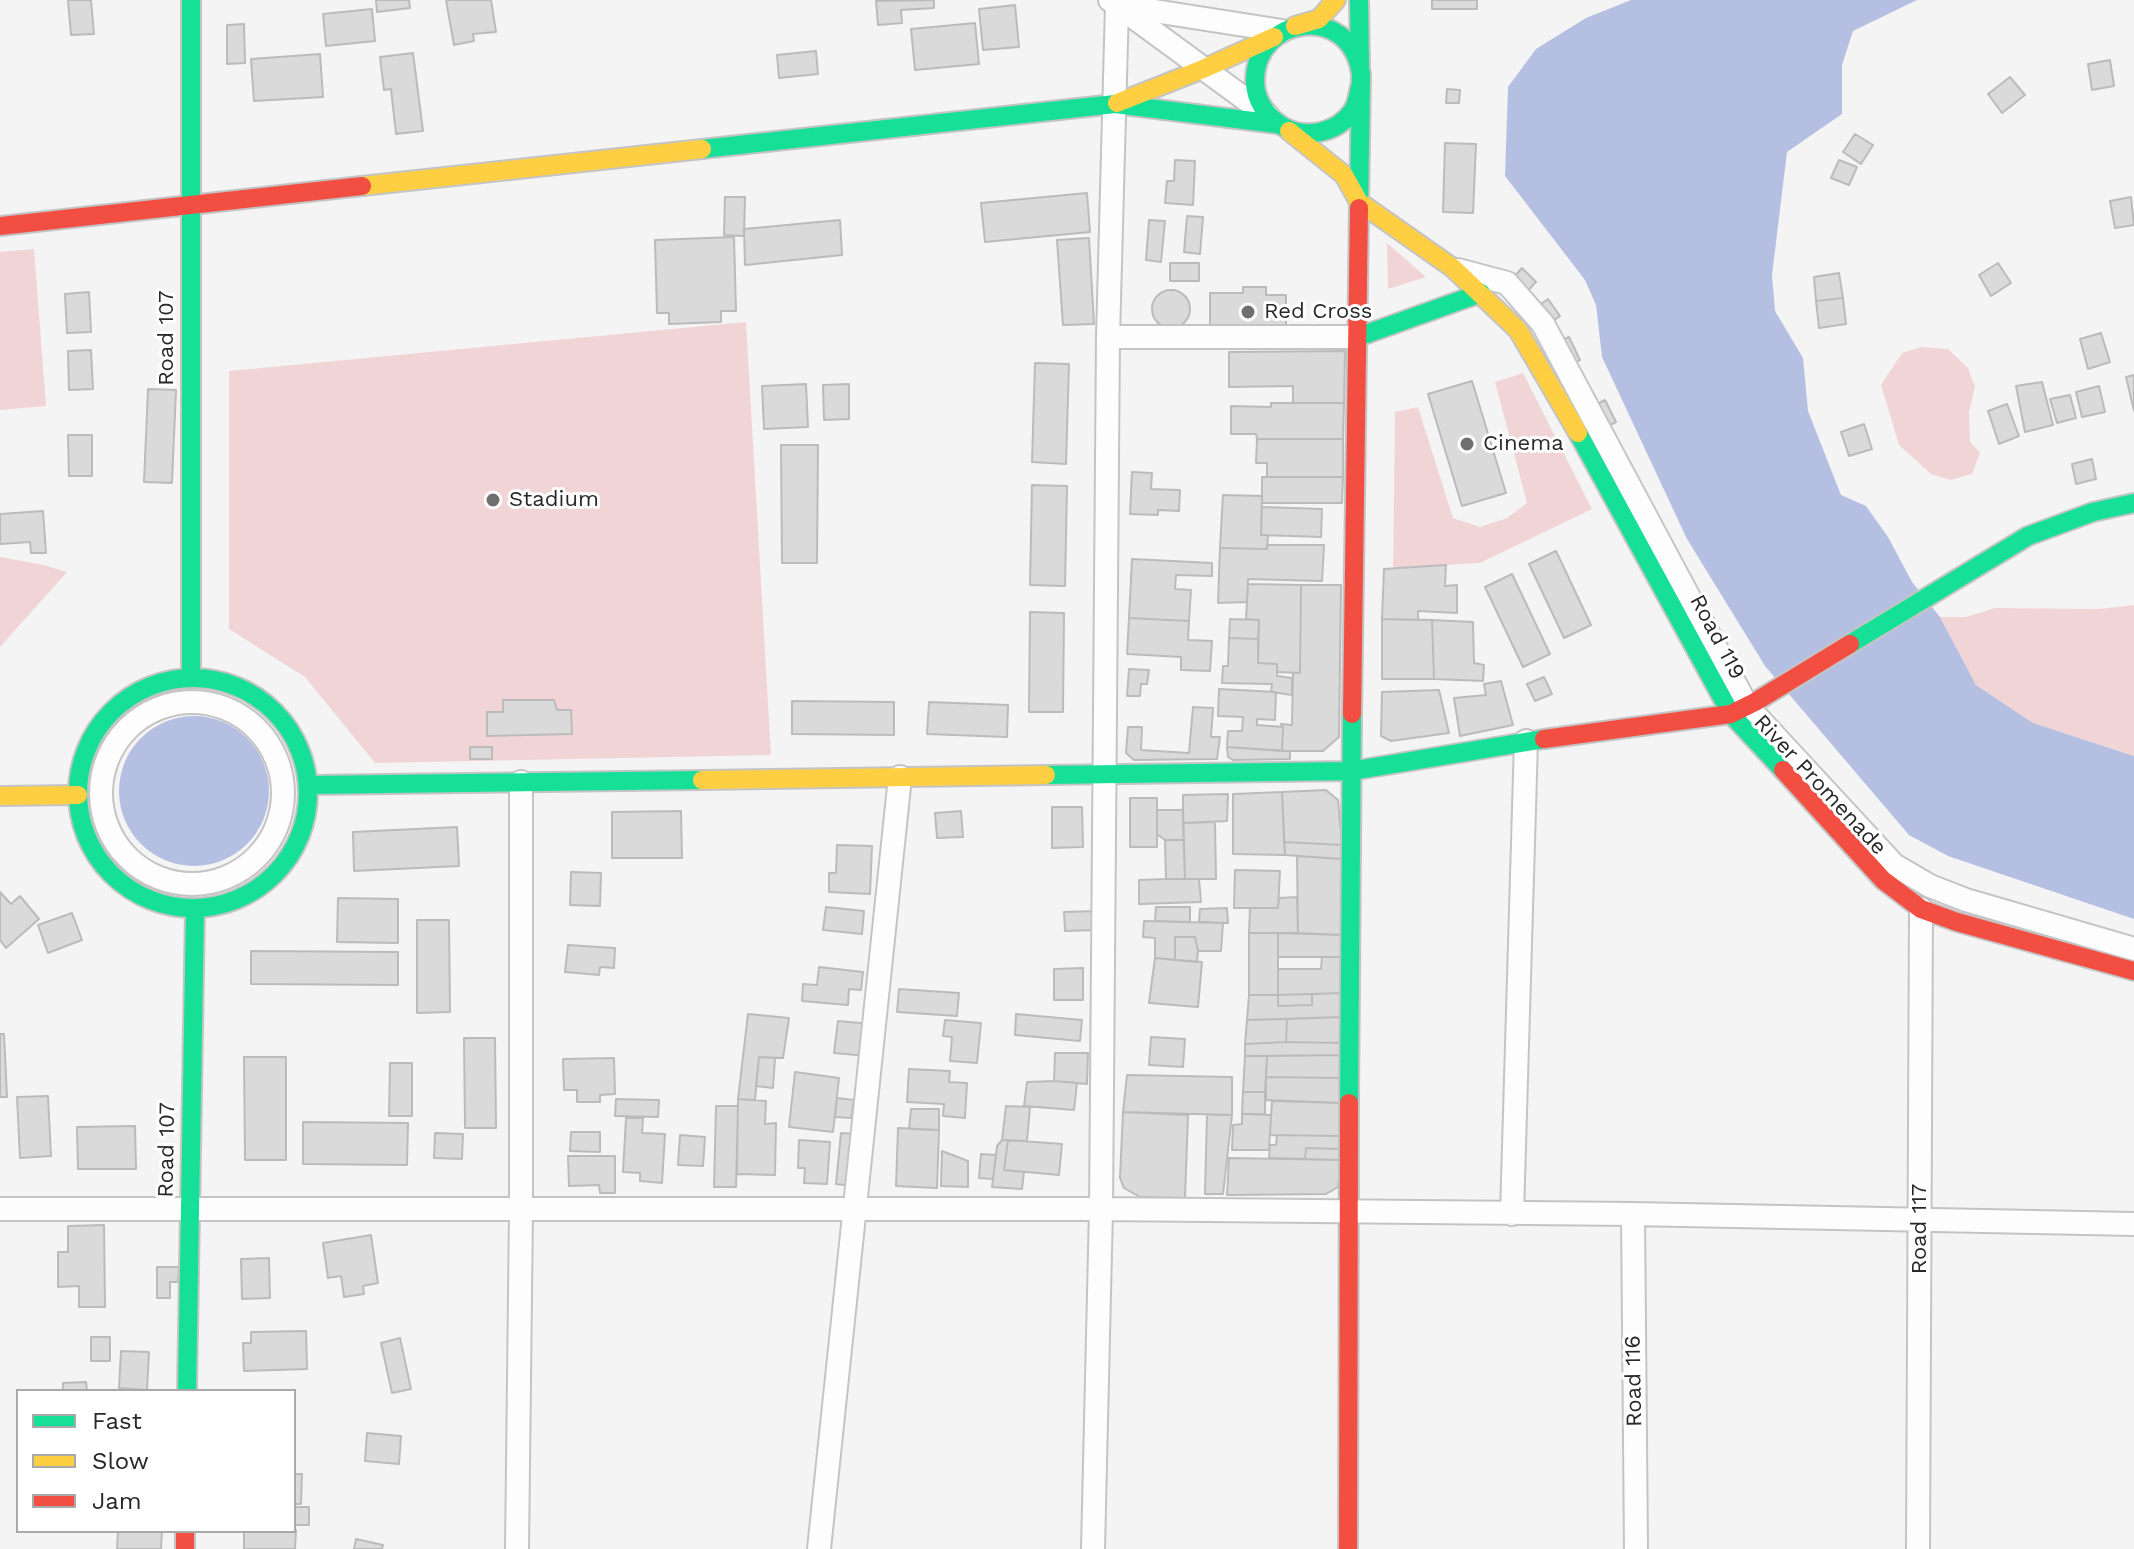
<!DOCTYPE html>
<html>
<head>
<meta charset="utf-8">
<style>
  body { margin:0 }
  #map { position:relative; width:2134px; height:1549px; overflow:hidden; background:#f5f4f5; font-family:"Work Sans",sans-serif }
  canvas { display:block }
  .legend { position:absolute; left:16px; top:1389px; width:280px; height:144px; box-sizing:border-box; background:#fff; border:2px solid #a9a9a9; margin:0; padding:10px 14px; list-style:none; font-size:24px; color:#292829 }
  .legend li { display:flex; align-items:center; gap:16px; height:40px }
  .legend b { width:40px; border:2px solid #a9a9a9 }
</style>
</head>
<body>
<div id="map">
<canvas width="2134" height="1549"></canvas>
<ul class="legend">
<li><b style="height:10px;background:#16e098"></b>Fast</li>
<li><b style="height:10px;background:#ffcf43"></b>Slow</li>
<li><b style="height:10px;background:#f24e42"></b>Jam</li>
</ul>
</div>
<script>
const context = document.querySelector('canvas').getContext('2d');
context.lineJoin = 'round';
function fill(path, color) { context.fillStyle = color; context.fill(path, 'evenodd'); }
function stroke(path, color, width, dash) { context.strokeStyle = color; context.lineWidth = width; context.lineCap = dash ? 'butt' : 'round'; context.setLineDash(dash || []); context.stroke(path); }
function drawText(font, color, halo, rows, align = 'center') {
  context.font = font + ' "Work Sans",sans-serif'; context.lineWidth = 6; context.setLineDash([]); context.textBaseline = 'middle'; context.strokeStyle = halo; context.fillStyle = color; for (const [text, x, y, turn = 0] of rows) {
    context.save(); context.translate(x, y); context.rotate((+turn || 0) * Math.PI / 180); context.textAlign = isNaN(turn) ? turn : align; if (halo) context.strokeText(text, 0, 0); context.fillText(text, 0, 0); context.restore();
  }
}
const green = new Path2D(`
  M1387,243L1426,277L1388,289Z
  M34,249L46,406L0,410V252Z
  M746,322L771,755L375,763L305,677L229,629V371Z
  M1921,347L1948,349L1968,368L1975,387L1969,412L1970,442L1980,453L1972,474L1950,480L1931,474L1899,445L1881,385L1902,353Z
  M1523,373L1592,509L1480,563L1393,568L1395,412L1418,407L1453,518L1480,527L1507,518L1527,503L1495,382Z
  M0,557L44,565L67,572L0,647Z
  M2134,605V756L2033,723L1976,685L1940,617H1966L1995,608L2099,609Z`);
const water = new Path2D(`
  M1631,0H1917L1853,31L1842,65V114L1787,152L1772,275L1775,311L1803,358L1808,411L1841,495L1866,506L1888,537L1912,582L1940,617L1976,685L2033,723L2134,756V919L1948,856L1909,835L1765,666L1687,539L1602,357L1596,305L1585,280L1505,176L1508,87L1536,49L1586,18Z
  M119 791a75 75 0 1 1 150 0a75 75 0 1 1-150 0Z`);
const building = new Path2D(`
  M68,0H91L94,34L71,35Z
  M376,0H409L410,8L377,12Z
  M446,0H491L496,32L473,34L474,41L454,45Z
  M934,0V8L901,10L902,23L878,25L876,1Z
  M1432,0H1477V9H1432Z
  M1015,5L1019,47L983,50L979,9Z
  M372,9L375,41L326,46L323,14Z
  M975,23L979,64L915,70L911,29Z
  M244,24L245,63L227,64V25Z
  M816,51L818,74L779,78L777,55Z
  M413,53L423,131L396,134L391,89L384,90L380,57Z
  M320,54L323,97L254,101L251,59Z
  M2110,60L2114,86L2092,90L2088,64Z
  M2010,77L2025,95L2002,113L1988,94Z
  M1447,89L1460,90L1459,103H1446Z
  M1855,134L1873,145L1861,164L1843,152Z
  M1445,143L1476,144L1473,213L1443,212Z
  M1175,160L1195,161L1193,205L1165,203L1167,181H1174Z
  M1839,160L1857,167L1849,185L1831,178Z
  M1087,193L1090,232L985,242L981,203Z
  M725,197H745L744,236L724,235Z
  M2131,197L2134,225L2115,228L2110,201Z
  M1187,216L1203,217L1200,254L1184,252Z
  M840,220L842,255L745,265L744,229Z
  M1149,220L1165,221L1161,262L1146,260Z
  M734,237L736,311H721V322L669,324V313H657L655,240Z
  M1089,238L1094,324L1063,325L1057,240Z
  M1170,263H1199V281H1170Z
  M1998,263L2011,283L1991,296L1979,275Z
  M1522,268L1536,282L1524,295L1510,281Z
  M1839,273L1843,298L1816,301L1814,277Z
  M1243,287H1266V295H1286V328L1210,329V293H1243Z
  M1152 309a19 19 0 1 1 38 0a19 19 0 1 1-38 0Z
  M89,292L91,332L67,333L65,294Z
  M1843,298L1846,324L1819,328L1816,301Z
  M1548,299L1560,316L1548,325L1535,308Z
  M2101,333L2110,362L2088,369L2080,339Z
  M1569,337L1580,360L1566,367L1554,344Z
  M91,350L93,389L69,390L68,351Z
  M1345,351L1344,403H1293V386L1229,387V352Z
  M1035,363L1069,364L1066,464L1032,462Z
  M2134,375V411L2126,377Z
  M1472,381L1506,493L1462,506L1428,394Z
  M2042,382L2053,425L2025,432L2016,386Z
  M806,384L808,427L764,429L762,386Z
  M849,384V419L824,420L823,385Z
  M2099,386L2105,412L2082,417L2076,392Z
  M148,389L176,390L172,483L144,482Z
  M2070,395L2076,418L2057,423L2050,399Z
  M1605,400L1616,422L1597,432L1586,410Z
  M1271,403H1344L1343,439H1257L1256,434H1231V406L1271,407Z
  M2007,404L2019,436L1999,444L1988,411Z
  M1864,424L1872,449L1849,456L1841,432Z
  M68,435H92V476H69Z
  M1257,439H1343V477H1267V463H1256Z
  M781,445H818L817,563H782Z
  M2092,459L2096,479L2076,484L2072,464Z
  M1132,472L1152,473L1151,489L1180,490L1179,511L1158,510V515L1130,514Z
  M1262,477H1343L1342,503H1262Z
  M1032,485L1067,486L1065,586L1030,585Z
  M1223,495L1262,496L1261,535H1268L1267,549L1220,548Z
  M1262,507L1322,509L1321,537L1261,535Z
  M43,511L46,553H31L30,542L0,544V514Z
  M1267,545H1324L1322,581L1248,579L1247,602L1218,603L1220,548L1267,549Z
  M1556,551L1591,625L1564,638L1529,564Z
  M1132,559L1212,563V576L1176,575L1175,589L1191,590L1189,621L1129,618Z
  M1446,565L1445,586L1457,585V613L1418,611V620L1382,619L1384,569Z
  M1512,574L1550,654L1523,667L1485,587Z
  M1248,584L1301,585L1300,673L1277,672V664L1258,663L1259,620L1246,619Z
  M1301,585H1341L1339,737L1323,751H1282L1283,727L1281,724L1292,725L1293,673H1300Z
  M1030,612L1064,613L1063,712H1029Z
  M1129,618L1189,621L1188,640L1212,641L1210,671L1181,670V657L1127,654Z
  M1230,619L1259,620L1258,639L1229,638Z
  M1382,619L1432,620L1434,679H1382Z
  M1432,620L1473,622L1474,663L1484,665L1483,681L1434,679Z
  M1229,638L1258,639V663L1277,664V676L1292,678V695L1271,692L1272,684L1222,683L1223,666H1228Z
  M1129,669L1149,670L1147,684H1141L1140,696H1127Z
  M1544,677L1552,694L1535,701L1527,684Z
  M1501,681L1513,725L1460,736L1454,698L1486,695L1484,684Z
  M1219,689L1276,692L1275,720L1257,719V725L1283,727L1282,751L1227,747L1228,731H1242L1243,717L1218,716Z
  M1439,690L1449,733L1391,741L1381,736L1382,692Z
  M503,700H554L557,710H571L572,734L487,736V712H503Z
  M792,701L894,702V735L792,734Z
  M929,702L1008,705L1007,737L927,734Z
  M1193,707L1213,708L1211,737H1220L1217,759L1134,760L1126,753L1128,727H1142L1141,750L1189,753Z
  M470,747H492V759H470Z
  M1227,747L1290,751V759L1233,760L1228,757Z
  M1326,790L1338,800L1342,845L1284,842L1282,792Z
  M1282,792L1285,855L1233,854V794Z
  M1228,794L1227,821L1183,823V795Z
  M1130,798H1157V847H1130Z
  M1052,807H1082L1083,847L1052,848Z
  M1157,810H1183L1184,840H1165L1157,834Z
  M681,811L682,858H612V812Z
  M961,811L963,837L937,838L935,813Z
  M1215,822L1216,879H1185L1183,823Z
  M457,827L459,866L354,871L353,832Z
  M1165,840H1184L1185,879H1166Z
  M1284,842L1342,845V859L1285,855Z
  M837,845L872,846L870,894L829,892V873H836Z
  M1297,856L1342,859V935L1298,933Z
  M1235,870L1280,871L1278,908H1234Z
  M571,872L601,873L600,906L570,905Z
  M1166,879H1199L1201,902L1139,904V880Z
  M0,892L11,904L20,896L39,919L6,948L0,940Z
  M1297,897L1298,933H1249L1250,908H1278L1279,898Z
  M338,898L398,899V943L337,942Z
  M826,907L864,911L862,934L823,930Z
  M1156,907H1190V922L1155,921Z
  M1227,908L1228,923L1199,922L1200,909Z
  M1098,911V930L1065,931L1064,912Z
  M72,913L82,940L48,953L38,925Z
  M417,920H449L450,1012L417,1013Z
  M1144,921L1223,923L1221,951H1198L1195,937H1175V960L1155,958V938L1143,937Z
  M1249,933H1278V995H1249Z
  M1278,933L1342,935V957H1278Z
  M1175,937H1195L1198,951L1197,962L1175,960Z
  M568,945L615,948L614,968L600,967L599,975L565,972Z
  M251,951L398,952V985L251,984Z
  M1322,957H1342V993L1278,995V969H1321Z
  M1155,958L1202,962L1198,1007L1149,1003Z
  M819,967L863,972L861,990L849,989L848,1005L802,1001L803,984L817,985Z
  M1083,968V1000H1054V969Z
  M899,989L959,993L957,1016L897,1012Z
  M1342,993V1017L1247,1020L1249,995H1278V1006L1312,1005V994Z
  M1312,994V1005L1278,1006V995Z
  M748,1014L789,1018L783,1058L759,1057L755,1100L738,1099Z
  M1016,1014L1082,1020L1080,1041L1015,1035Z
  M1342,1017V1043L1286,1042L1287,1019Z
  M1287,1019L1286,1042L1245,1044L1247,1020Z
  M945,1020L981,1023L977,1063L950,1061L952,1037L943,1036Z
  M838,1021L872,1024L868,1056L834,1053Z
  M0,1034H4L7,1097H0Z
  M1151,1037L1185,1039L1183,1067L1149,1065Z
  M464,1038H495L496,1128H465Z
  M1286,1042L1342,1043V1055L1245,1056V1044Z
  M1055,1053H1088L1087,1084L1054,1081Z
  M1342,1055V1078L1266,1077L1267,1056Z
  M1245,1056H1267L1265,1092H1243Z
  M244,1057H286V1160H245Z
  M759,1057L775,1058L773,1088L756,1086Z
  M614,1058L615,1094L600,1095V1102H577V1090H564L563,1059Z
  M390,1063H412V1116H389Z
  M909,1069L950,1071L949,1082L967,1083L965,1118L943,1116L944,1104L907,1102Z
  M795,1072L839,1078L833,1132L789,1127Z
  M1127,1075L1232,1077V1115L1123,1112Z
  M1266,1077L1342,1078L1341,1103L1266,1100Z
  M1054,1081L1077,1083L1074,1110L1024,1106L1027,1082Z
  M1243,1092H1265V1114H1242Z
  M48,1096L51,1156L20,1158L17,1097Z
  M837,1098L854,1100L851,1118L835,1117Z
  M616,1099L659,1100L658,1117L615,1116Z
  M738,1099L766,1101L765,1124L776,1123L775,1175L737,1174Z
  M1272,1101L1341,1103V1136L1270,1135Z
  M716,1106H738L736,1187H714Z
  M1006,1106L1030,1107L1027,1141L1002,1140Z
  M911,1109H939V1130L909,1129Z
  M1123,1112L1188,1115L1185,1198L1140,1197L1124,1188L1120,1178Z
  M1242,1114L1271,1115L1269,1150H1232L1233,1125L1242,1124Z
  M1207,1115H1232L1223,1194H1205Z
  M626,1118H643L642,1133L665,1134L662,1183L640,1181V1173L623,1172Z
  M303,1122L408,1123L407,1165L303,1164Z
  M135,1126L136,1169H78L77,1127Z
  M898,1128L939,1130L937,1188L896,1186Z
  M571,1132H600V1152L570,1151Z
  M435,1133L463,1134L462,1159L434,1158Z
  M841,1133L858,1134L853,1186L836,1184Z
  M680,1135L705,1137L703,1166L678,1165Z
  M1277,1135L1341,1136V1149L1306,1148L1305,1159L1269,1158L1270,1145H1276Z
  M799,1140L830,1142L827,1184L804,1183L805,1168H798Z
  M1002,1140H1008L1004,1170L1024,1172L1022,1189L992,1187L997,1146Z
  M1008,1140L1062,1144L1059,1175L1004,1170Z
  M1306,1148L1341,1149V1160L1305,1159Z
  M942,1151L968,1161V1187L941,1186Z
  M981,1154L996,1155L993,1179L979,1178Z
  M568,1156H615V1193H600L599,1185L569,1186Z
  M1229,1158L1341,1160L1338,1187L1326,1194L1227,1195Z
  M104,1225L105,1307H79V1286L58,1287V1252H68V1226Z
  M371,1235L378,1283L363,1286L364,1294L344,1297L341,1276L328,1278L323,1243Z
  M269,1258L270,1298L242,1299L241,1259Z
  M157,1267H179L178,1282H170V1298H157Z
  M306,1331L307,1369L244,1371L243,1343H251V1332Z
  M91,1337H110V1361H91Z
  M400,1338L411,1389L392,1393L381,1343Z
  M121,1351L149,1352L147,1390L119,1388Z
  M86,1382L87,1391H63V1383Z
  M367,1433L401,1436L399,1464L365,1461Z
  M294,1474H302L301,1504H294Z
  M294,1507H309V1525H294Z
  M294,1530H296L295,1549H244V1531Z
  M118,1531H162L161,1549H117Z
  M356,1539L383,1545L382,1549H354Z`);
const street = new Path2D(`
  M1110,0L1267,115
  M1122,6L1282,31
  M1458,270L1507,283L1543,324L1747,706L1894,865L1930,886L1966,900L2134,949
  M1108,337H1358
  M101 793a91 91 0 1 1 182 0a91 91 0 1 1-182 0Z
  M0,1209H1101L1633,1214L2134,1224
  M1512,1214L1526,741
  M1633,1214L1636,1549
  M517,1549L521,1210V782
  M819,1549L900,777
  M1093,1549L1101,1209L1108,337L1117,5
  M1918,1549L1921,909`);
const fast = new Path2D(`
  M191,0V676
  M1359,0L1360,66
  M702,149L1115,104L1277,124
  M1359,208L1361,74C1351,2 1255,15 1255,81C1255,100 1266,116 1282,126C1305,140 1338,133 1353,110C1357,104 1358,95 1360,87
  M1358,337L1481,293
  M1578,433L1731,714L1783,770
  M1850,644L2028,536L2093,512L2134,503
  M78 793a115 115 0 1 1 230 0a115 115 0 1 1-230 0Z
  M1046,775L1351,771L1544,739
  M309,785L702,780
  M1349,1103L1352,714
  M187,1391L195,909`);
const slow = new Path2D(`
  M1295,26L1319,19L1336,0
  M1117,103L1203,69L1274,37
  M1289,131L1344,175L1359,202L1453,268L1518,330L1578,433
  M362,186L702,149
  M702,780L1046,775
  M0,796L78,795`);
const jam = new Path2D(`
  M0,226L362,186
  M1352,714L1359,208
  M1544,739L1731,714L1755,702L1850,644
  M1783,770L1883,880L1921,909L1957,922L2134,971
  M185,1531V1549
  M1348,1549L1349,1103`);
const markers = [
  [1248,312,8,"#706f70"],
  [1467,444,8,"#706f70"],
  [493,500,8,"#706f70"]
];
const poiNames = [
  ["Red Cross",1264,312],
  ["Cinema",1483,444],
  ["Stadium",509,500]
];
const streetNames = [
  ["Road 107",167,338,-90],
  ["Road 119",1717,637,62],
  ["River Promenade",1820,785,47],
  ["Road 107",167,1150,-89],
  ["Road 117",1920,1229,-90],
  ["Road 116",1634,1381,-91]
];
fill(green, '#f1d5d6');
fill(water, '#b5bfe1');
fill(building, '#dbdada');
stroke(building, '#bcbbbc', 2);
stroke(street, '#c5c4c5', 26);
stroke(fast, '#c5c4c5', 22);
stroke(slow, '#c5c4c5', 22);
stroke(jam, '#c5c4c5', 22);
stroke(street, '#fefdfe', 22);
stroke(fast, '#16e098', 18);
stroke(slow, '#ffcf43', 18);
stroke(jam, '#f24e42', 18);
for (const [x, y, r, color] of markers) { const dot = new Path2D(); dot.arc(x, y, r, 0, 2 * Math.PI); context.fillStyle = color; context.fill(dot); stroke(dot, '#fff', 3); }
drawText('22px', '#292829', '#fff', poiNames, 'left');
drawText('22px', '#292829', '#fff', streetNames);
</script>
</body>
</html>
